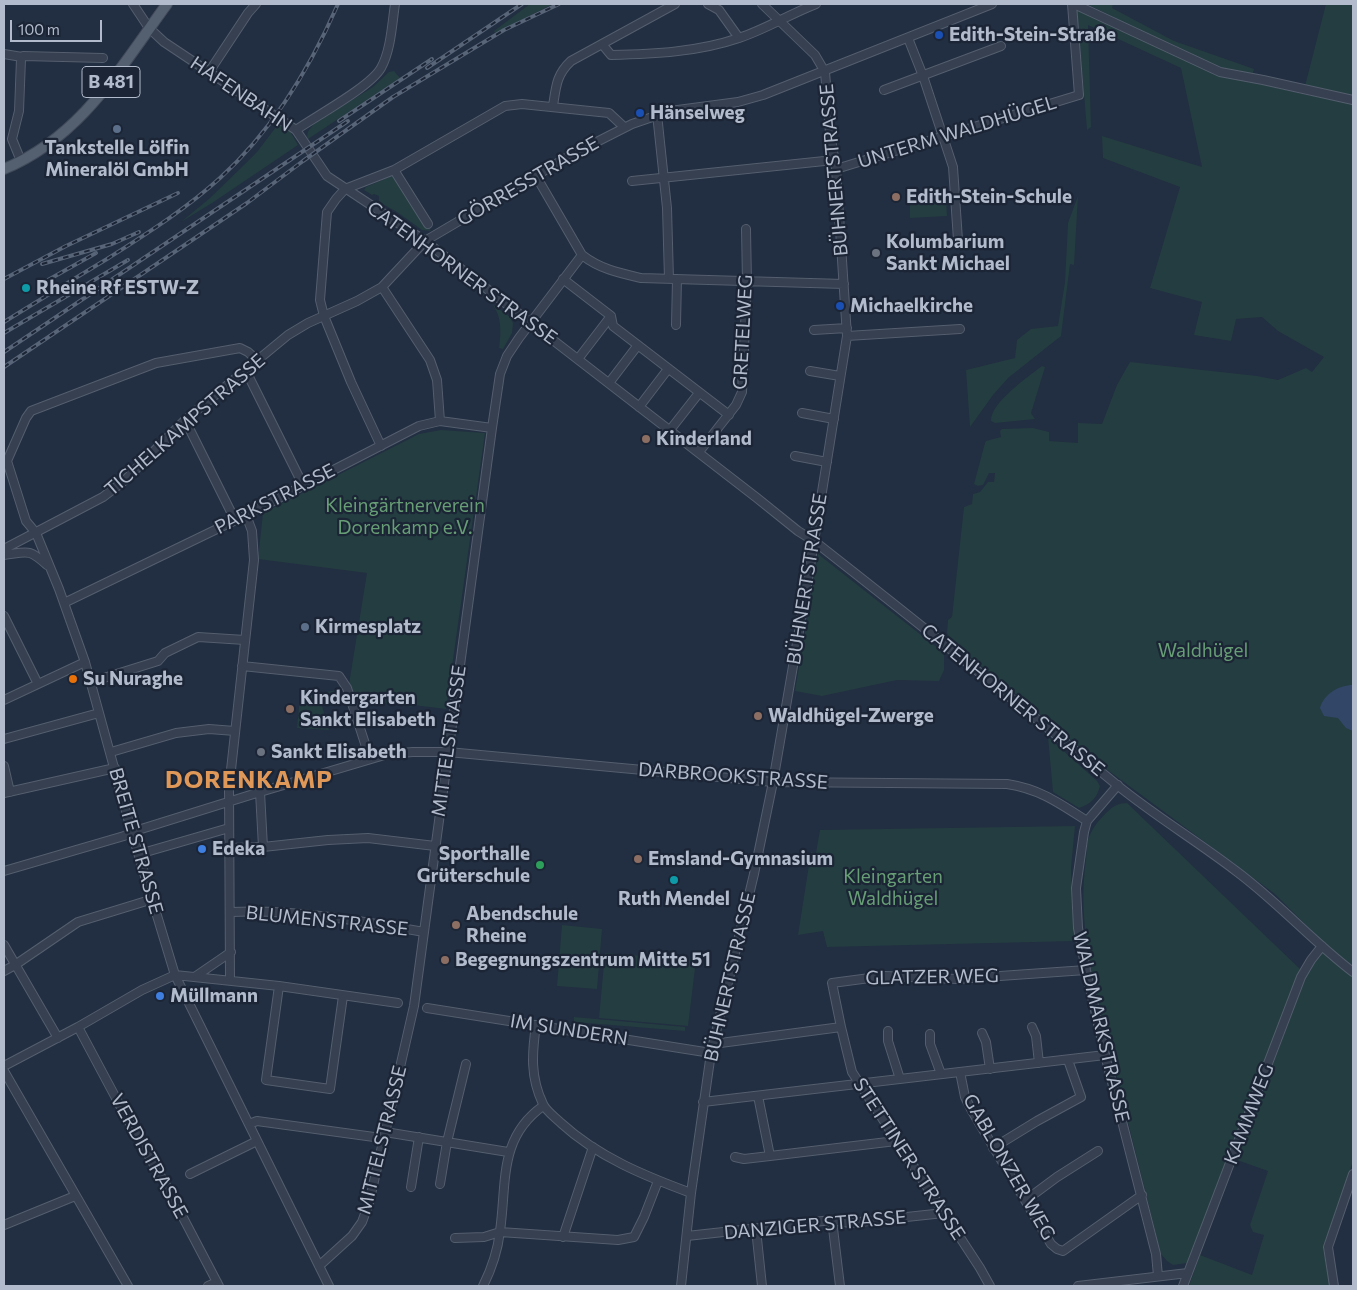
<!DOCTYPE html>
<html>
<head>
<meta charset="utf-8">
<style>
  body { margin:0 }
  #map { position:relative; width:1357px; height:1290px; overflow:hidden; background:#222e41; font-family:Commissioner,sans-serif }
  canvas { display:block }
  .frame { position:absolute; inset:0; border:5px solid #b2bbcb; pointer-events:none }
  .scale { position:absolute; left:10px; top:20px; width:92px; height:22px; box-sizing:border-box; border:2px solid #b2bbcb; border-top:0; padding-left:6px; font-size:15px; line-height:18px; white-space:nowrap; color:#b2bbcb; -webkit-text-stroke:4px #1b2535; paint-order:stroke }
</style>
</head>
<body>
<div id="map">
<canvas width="1357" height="1290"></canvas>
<div class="frame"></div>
<div class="scale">100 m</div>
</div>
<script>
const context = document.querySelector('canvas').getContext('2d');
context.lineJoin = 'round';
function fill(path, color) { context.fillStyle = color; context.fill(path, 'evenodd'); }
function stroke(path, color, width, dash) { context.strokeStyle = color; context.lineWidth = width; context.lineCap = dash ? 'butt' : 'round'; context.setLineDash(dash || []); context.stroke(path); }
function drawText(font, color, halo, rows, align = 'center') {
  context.font = font + ' Commissioner,sans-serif'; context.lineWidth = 4.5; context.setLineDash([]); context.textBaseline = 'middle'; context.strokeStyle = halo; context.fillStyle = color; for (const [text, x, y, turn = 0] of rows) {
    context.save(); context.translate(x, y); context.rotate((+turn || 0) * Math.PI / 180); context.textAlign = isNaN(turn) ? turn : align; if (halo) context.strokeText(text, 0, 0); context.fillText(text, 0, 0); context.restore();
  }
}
const green = new Path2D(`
  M530,4H553L495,33L494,31Z
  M1090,4H1113L1112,8L1174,41L1254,69L1252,76L1220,70L1089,5Z
  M1326,4H1353V1161L1323,1248L1330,1286H1189L1200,1255L1252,1275L1264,1235L1253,1232L1250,1225L1268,1171L1237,1160L1308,971L1310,972L1323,942L1275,894L1105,768L951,641L947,633L948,620L952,617L964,507L972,504L973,494L980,492L988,482H994L995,473H989L983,485L978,486L974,484L985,443L986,441L1001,437L1000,431L1002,429L1033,428L1049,432V441L1078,443V423L1102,424L1117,385L1130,362L1257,376L1278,380L1306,368L1312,372L1324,357L1278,331L1262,317L1236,319L1231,341L1194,335L1202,302L1150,288L1180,187L1103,158L1102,136L1202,167L1181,68L1088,25L1091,127L1087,130L1077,9L1186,60L1222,75L1312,96L1313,89L1305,86Z
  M394,71L400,78L308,139C305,132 312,126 317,122L373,87L389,72Z
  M279,123L291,133L298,145L212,203L181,222L210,198L243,166L257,152Z
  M392,176L425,228L428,226L431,231L422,230L397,212L379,202V196L374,194L372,195L364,190L366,187Z
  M1078,196L1074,265L1070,264L1061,336L1008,378L993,395L970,427L966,370L1015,358L1017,340L1031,329L1058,326L1065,282L1068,223Z
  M946,200L947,216L910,218V204Z
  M493,305L510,317L513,323L512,333L503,349L499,348C501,333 502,318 493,305Z
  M1042,366L1045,367L1031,413L1035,419L995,423L991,421C990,403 1029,376 1042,366Z
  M441,430L485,433L446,709L413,705L412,707L353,699L349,684L367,573L258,559L263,513L419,434Z
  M818,554L944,653V670L939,681L897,680L822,696L795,691Z
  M338,690V693L320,699L329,730L297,728L300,696Z
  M1048,737L1097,781L1100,786C1097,798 1091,804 1079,808L1053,792Z
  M1127,803L1300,969L1187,1263L1173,1265L1167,1261L1161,1254L1097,998C1087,952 1079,907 1086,860C1087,852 1086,844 1089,837C1093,827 1099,820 1107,812C1113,806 1119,803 1127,803Z
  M1075,826L1071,868L1072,907L1076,941L827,947L823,931L798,935L811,852L816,853L820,830Z
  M562,925L602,929L597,989L557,986Z
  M605,953L696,960L688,1026L599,1018Z
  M574,1017L685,1027V1031L574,1022Z`);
const water = new Path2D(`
  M1353,685V731L1346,728L1338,718L1324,716L1320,708C1324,694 1339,685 1353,685Z`);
const minor = new Path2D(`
  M133,4L149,28L164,42L296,130L327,176L425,241L757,498L798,531L814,541C916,621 1017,702 1117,785C1155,816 1197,841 1236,871C1278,902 1312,941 1353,972
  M708,4L719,10L739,38
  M1074,4L1220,72L1263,80L1353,100
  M908,38L923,76L953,167L958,240
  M602,44L611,55C654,54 698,52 739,38C766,29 790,14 816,4
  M4,54L22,57
  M209,72L248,13L256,4
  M884,90L1001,46
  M553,106C556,87 556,75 571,61L675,4
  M657,114L667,208L669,279
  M296,130C316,116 370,87 381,68C391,50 392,24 395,4
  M21,161L12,139L19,111L21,59L23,56L103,58
  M836,169L1079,95L1072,4
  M394,170L428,224
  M536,176L582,255
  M632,181L834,160
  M563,279L611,316L613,326L729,415
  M382,287L430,360L437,380L440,421
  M676,325L677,279
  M814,330L847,328
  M847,336L960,329
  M578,359L611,316
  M258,361L248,352L240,348L156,363L31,411L26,418L7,461L26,521L36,533L59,589L85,662L132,833L175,975L329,1286
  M246,371L303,485
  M810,371L840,376
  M609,383L638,345
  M639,407L668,369
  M802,413L834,419
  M185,420L235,520
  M670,430L699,393
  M381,446L351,382L324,316L320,300L327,212L336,199L345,189L394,170L505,106L522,104L609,113L624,127
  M699,452L736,405L742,392L747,282L746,229
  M795,456L827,462
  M4,549L103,497L125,480L185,420L288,335L308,323L357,301L382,287L425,241L571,155L632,124L670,111L738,102L763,95L992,4
  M4,555C28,552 28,548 47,565
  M64,603L246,515L419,426L440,421L492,428
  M4,616L38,684
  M242,666L339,676L347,688L370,759
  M91,682L158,661L165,653L198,637L245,640
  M4,700L85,662
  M4,739L99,713
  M111,752L176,733L209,729L235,731
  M4,766L10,792
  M1118,785L1087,821L1084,832L1076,888L1078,928L1086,970L1105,1055L1156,1254L1158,1276
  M260,792L388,754L413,752H448L773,782L1007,784C1040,789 1059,803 1087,821
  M4,793L115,768
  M263,847L328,840L368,838L435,846
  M139,854L229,828
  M4,871L124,836L138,830L260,792L263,847L230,848
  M231,912C293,909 362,921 424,932
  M4,945L58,1038
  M4,971L15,965L78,922L153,899
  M196,976L231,952
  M230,980L229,788L254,560L252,531L246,515
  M279,986L266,1080L330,1089L343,996
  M427,1008L711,1053
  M536,1025C532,1053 530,1077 543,1104C546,1111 555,1117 561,1123C598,1157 645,1176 691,1193
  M78,1027L125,1115L167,1187L219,1286
  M841,1027L852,1072L980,1268L990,1286
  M1032,1027L1036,1036L1039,1063
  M888,1031V1041L900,1079
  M982,1033L986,1042L990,1069
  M930,1034V1044L941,1074
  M713,1044L841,1027L832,983L885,976L957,979L1086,970
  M4,1066L78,1027L142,990L175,975L279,986L398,1003
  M4,1071L128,1286
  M960,1072L965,1097L972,1111L1051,1244L1057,1249L1063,1251L1142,1195
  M758,1096L770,1156L896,1141
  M703,1102L1105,1055
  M249,1124L257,1121L374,1137
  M385,1132L508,1152
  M993,1148L1037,1121L1081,1097L1068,1060
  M735,1157L744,1159L770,1156
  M190,1174L257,1141
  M440,1184L447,1142L466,1064
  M411,1187L419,1137
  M1026,1200L1057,1177L1098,1151
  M832,1220L840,1286
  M4,1225L75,1196
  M756,1229L762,1286
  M687,1236L832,1220L850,1223L944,1213
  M563,1237L593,1147
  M455,1238L484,1237L500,1232L618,1240L634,1237L644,1217L658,1181
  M319,1266L352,1236L362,1222L369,1203L414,1006L492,428L500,374L507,356L519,338L582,255C600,269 619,273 641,278L844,284
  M208,1286L217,1282
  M483,1286C491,1270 498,1249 500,1231C507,1183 498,1138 543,1106
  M681,1286L691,1193L711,1053L754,874L773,782L808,579L847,336L836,169L830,133L825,72L815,55L762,4
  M1078,1286L1188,1273
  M1183,1286L1301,977L1311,960L1322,946
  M1334,1286L1328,1247L1353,1174`);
const major = new Path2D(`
  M4,169C81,137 120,68 167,4`);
const rail = new Path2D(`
  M427,68L522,4
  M339,121L432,59
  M42,264L112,244L139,232
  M4,279L66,246L178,193
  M48,280L96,253
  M4,322C38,301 72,280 107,259C146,234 186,209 220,178C273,130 310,68 338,4
  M4,333L128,260
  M4,352L348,121
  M4,367L247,203L303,161L393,97L504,30L559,4`);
const markers = [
  [939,35,5,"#1a4fb4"],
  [640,113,5,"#1a4fb4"],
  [117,129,5,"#5c6f8a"],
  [896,197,5,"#8d6e63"],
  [876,253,5,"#6b7280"],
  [26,288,5,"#0f9aa8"],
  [840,306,5,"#1a4fb4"],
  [646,439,5,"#8d6e63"],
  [305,627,5,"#5c6f8a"],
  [73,679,5,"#e8710a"],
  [290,709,5,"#8d6e63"],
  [758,716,5,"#8d6e63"],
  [261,752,5,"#6b7280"],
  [202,849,5,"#3f7fe0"],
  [638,859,5,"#8d6e63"],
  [540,865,5,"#2e9e5b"],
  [674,880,5,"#0f9aa8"],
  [456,925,5,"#8d6e63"],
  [445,960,5,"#8d6e63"],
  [160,996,5,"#3f7fe0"]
];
const shields = [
  [111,82,58]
];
const shieldNames = [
  ["B 481",111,82]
];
const poiNames = [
  ["Edith-Stein-Straße",949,35],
  ["Hänselweg",650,113],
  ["Tankstelle Lölfin",117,148,"center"],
  ["Mineralöl GmbH",117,170,"center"],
  ["Edith-Stein-Schule",906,197],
  ["Kolumbarium",886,242],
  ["Sankt Michael",886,264],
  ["Rheine Rf ESTW-Z",36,288],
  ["Michaelkirche",850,306],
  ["Kinderland",656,439],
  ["Kirmesplatz",315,627],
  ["Su Nuraghe",83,679],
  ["Kindergarten",300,698],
  ["Sankt Elisabeth",300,720],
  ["Waldhügel-Zwerge",768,716],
  ["Sankt Elisabeth",271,752],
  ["Edeka",212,849],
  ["Sporthalle",530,854,"right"],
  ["Grüterschule",530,876,"right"],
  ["Emsland-Gymnasium",648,859],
  ["Ruth Mendel",674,899,"center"],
  ["Abendschule",466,914],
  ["Rheine",466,936],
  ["Begegnungszentrum Mitte 51",455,960],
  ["Müllmann",170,996]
];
const streetNames = [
  ["HAFENBAHN",241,94,34],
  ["UNTERM WALDHÜGEL",957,132,-17],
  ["BÜHNERTSTRASSE",834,170,-95],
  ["GÖRRESSTRASSE",528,181,-30],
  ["CATENHORNER STRASSE",462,273,36],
  ["GRETELWEG",743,332,-87],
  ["TICHELKAMPSTRASSE",185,425,-41],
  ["PARKSTRASSE",275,499,-27],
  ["BÜHNERTSTRASSE",807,579,-81],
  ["CATENHORNER STRASSE",1013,700,39],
  ["MITTELSTRASSE",449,741,-82],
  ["DARBROOKSTRASSE",733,776,4],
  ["BREITE STRASSE",136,841,74],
  ["BLUMENSTRASSE",327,921,6],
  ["BÜHNERTSTRASSE",730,977,-77],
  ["GLATZER WEG",932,977,-1],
  ["WALDMARKSTRASSE",1101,1027,77],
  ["IM SUNDERN",569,1030,9],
  ["KAMMWEG",1249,1114,-69],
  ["MITTELSTRASSE",382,1140,-76],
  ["VERDISTRASSE",149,1156,61],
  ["STETTINER STRASSE",909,1159,57],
  ["GABLONZER WEG",1009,1167,60],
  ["DANZIGER STRASSE",815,1225,-5]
];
const parkNames = [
  ["Kleingärtnerverein",405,506],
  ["Dorenkamp e.V.",405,528],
  ["Waldhügel",1203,651],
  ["Kleingarten",893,877],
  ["Waldhügel",893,899]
];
const districtNames = [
  ["DORENKAMP",249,780]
];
fill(green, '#243d41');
fill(water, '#324668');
stroke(minor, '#545e6e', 10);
stroke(major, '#3f4959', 12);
stroke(minor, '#364050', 8);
stroke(major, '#545f70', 10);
stroke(rail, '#586478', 4);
stroke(rail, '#1b2535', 2, [5.5]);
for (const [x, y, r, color] of markers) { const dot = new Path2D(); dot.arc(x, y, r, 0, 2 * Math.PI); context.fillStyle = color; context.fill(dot); stroke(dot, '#1b2535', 2); }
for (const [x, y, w] of shields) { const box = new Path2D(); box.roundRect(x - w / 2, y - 15.5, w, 31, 4); context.fillStyle = '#1b2535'; context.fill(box); stroke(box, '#b2bbcb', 1); }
drawText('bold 18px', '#b2bbcb', null, shieldNames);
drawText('bold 19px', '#b2bbcb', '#1b2535', poiNames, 'left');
drawText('19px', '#b2bbcb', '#1b2535', streetNames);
drawText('19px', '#679e75', '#1b2535', parkNames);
context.letterSpacing = '1px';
drawText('bold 24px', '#e09858', '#1b2535', districtNames);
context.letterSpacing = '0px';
</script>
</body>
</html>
